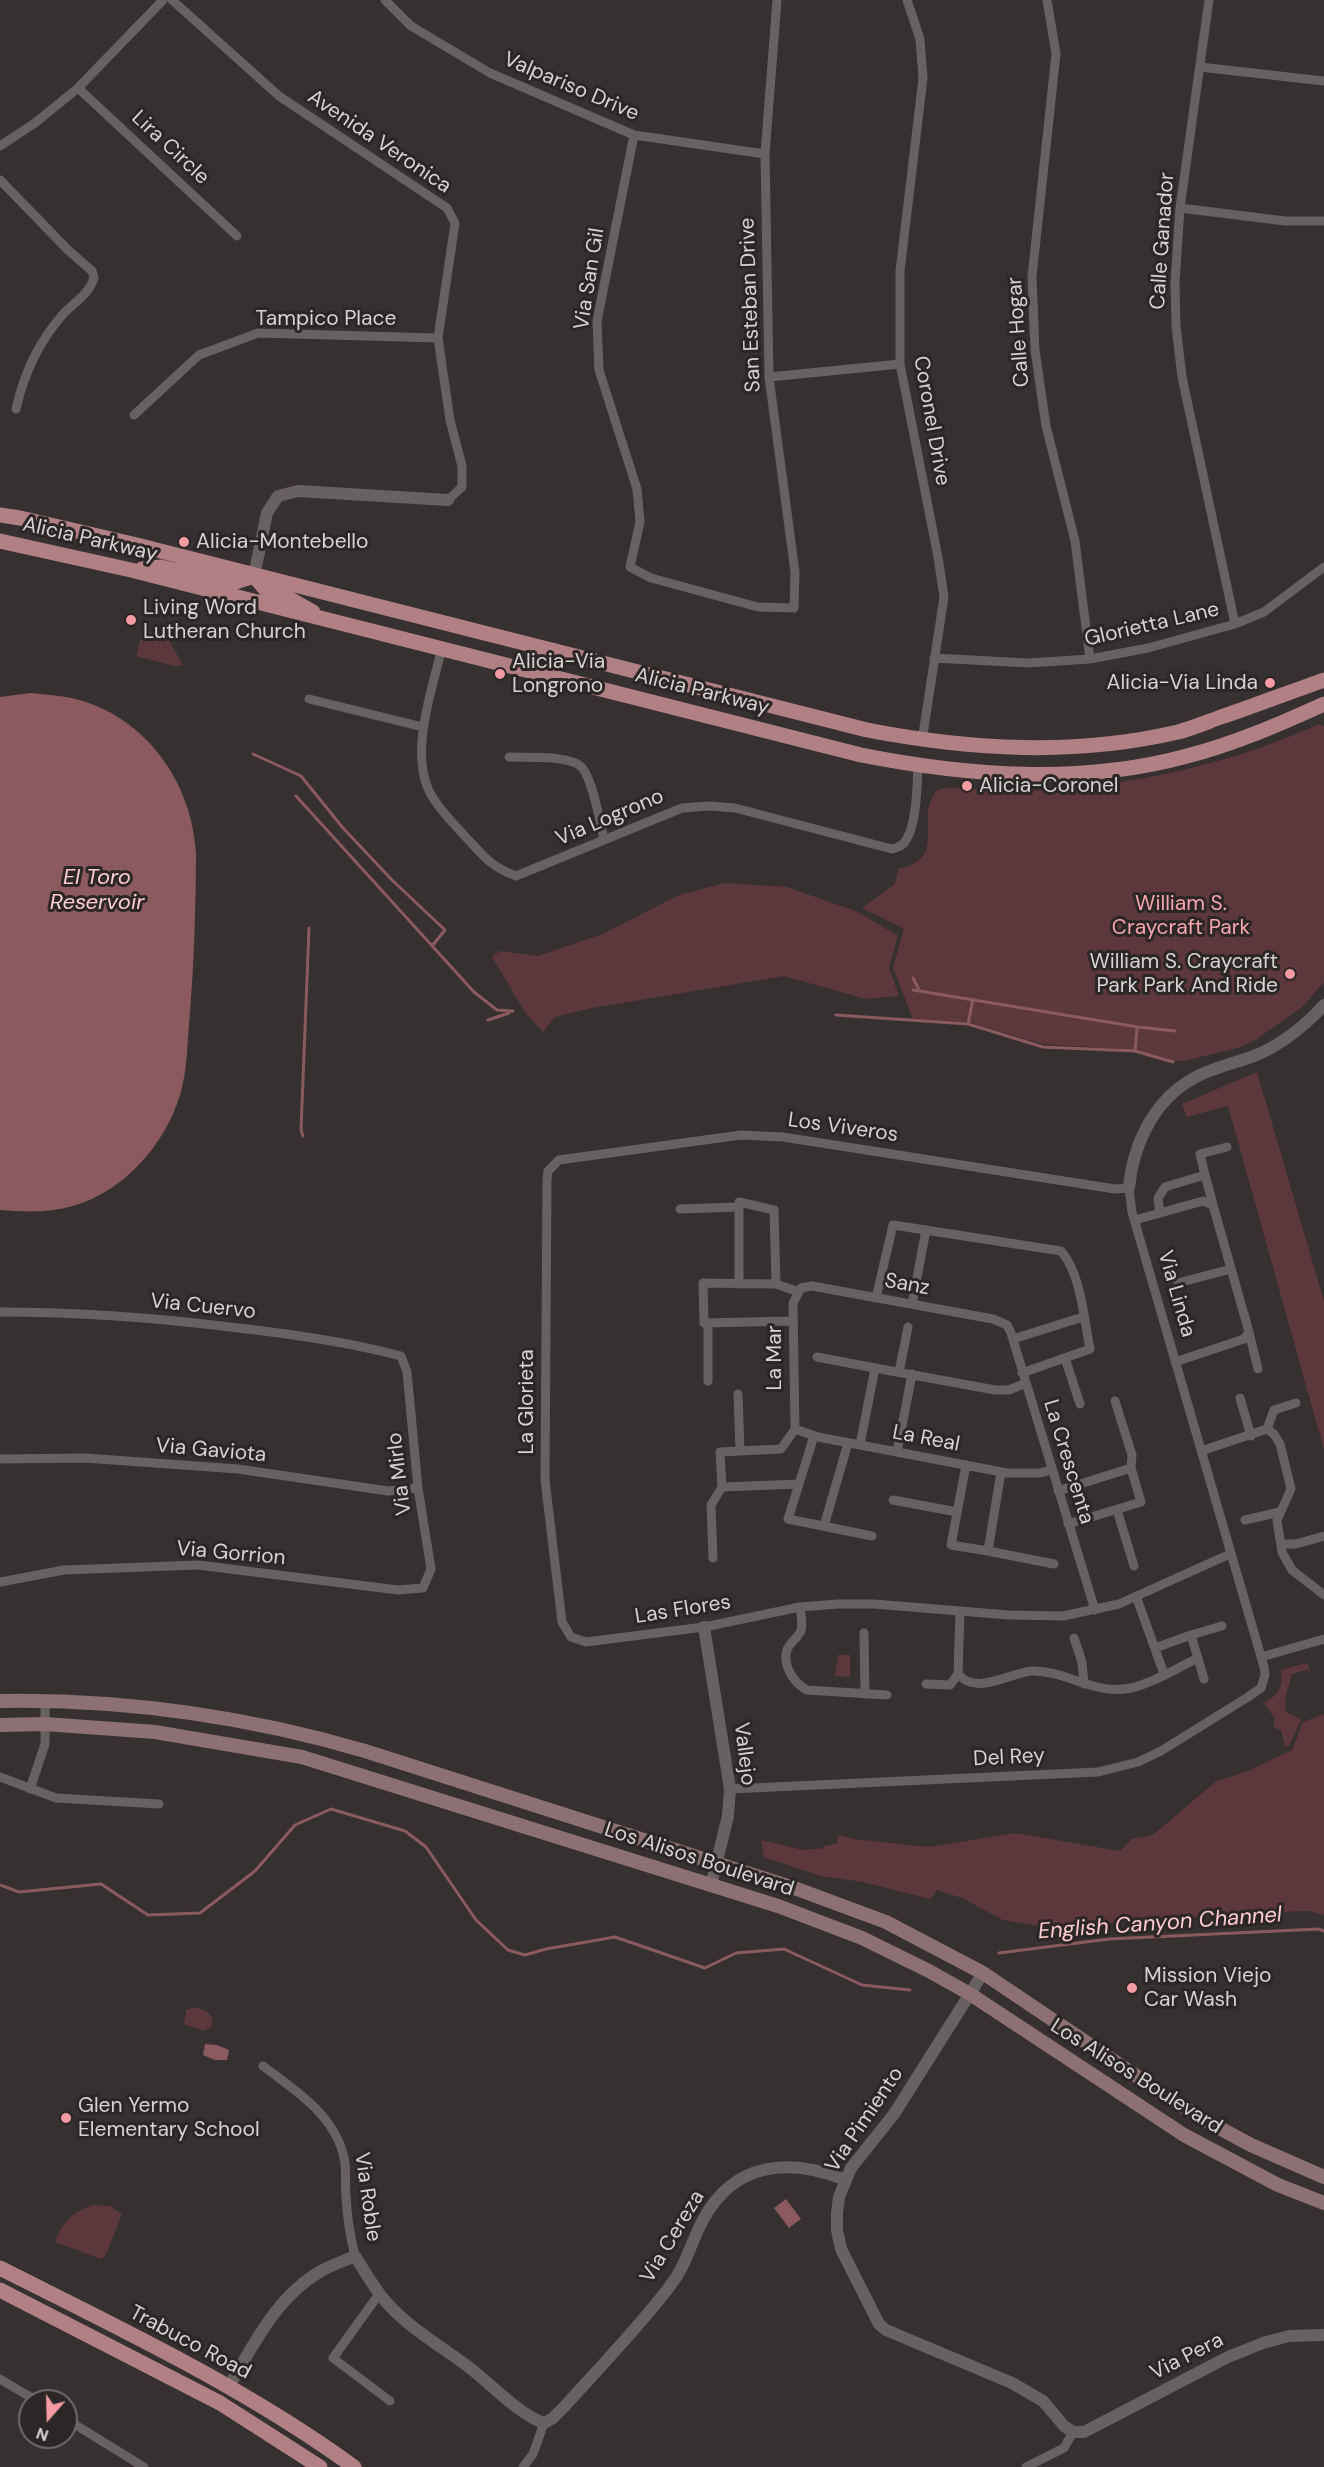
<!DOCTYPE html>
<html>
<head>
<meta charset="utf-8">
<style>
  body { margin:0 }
  #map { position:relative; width:1324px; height:2467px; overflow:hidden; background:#363030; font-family:"DM Sans",sans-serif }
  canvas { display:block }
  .north { position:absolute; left:18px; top:2389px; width:60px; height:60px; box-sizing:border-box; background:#2c2626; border:2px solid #706b6b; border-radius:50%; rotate:200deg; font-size:16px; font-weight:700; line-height:24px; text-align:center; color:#d7d3d3 }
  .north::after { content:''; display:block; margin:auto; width:21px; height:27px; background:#f49aa3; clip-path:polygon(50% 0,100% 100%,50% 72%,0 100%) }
</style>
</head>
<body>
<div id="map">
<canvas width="1324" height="2467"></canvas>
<div class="north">N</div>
</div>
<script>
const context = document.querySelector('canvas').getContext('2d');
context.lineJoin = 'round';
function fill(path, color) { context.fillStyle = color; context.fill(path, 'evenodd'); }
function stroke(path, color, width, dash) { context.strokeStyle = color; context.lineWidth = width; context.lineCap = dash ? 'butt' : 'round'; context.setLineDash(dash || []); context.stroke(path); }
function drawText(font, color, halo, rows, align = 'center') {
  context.font = font + ' "DM Sans",sans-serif'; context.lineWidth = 6; context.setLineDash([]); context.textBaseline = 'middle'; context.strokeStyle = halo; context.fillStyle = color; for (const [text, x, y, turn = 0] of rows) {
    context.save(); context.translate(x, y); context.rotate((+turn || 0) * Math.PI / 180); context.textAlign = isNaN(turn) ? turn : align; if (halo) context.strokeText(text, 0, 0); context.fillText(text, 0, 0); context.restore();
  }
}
const green = new Path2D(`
  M143,630L166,635L183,665L174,666L136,656Z
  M1320,724L1324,727V982L1302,1007L1257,1039L1241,1047L1184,1061L1163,1060L1136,1050L1042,1044L968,1022L913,1019L893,968L904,929L862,908L895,884L898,869C936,861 927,838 928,809C929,803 933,797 935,791C948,785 962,789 976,789C999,790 1022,791 1045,790C1141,784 1232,763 1320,724Z
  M725,883L787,887L858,912L898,936L889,968L899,996L866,999L784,976L592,1008L555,1017L543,1032L526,1014L492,957L500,951L538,956L600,935L679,895Z
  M1257,1072L1324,1301V1450L1228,1106L1187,1117L1182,1104Z
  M838,1655H850V1677L835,1676Z
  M1306,1663L1308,1664L1311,1676L1307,1670L1292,1674C1289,1686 1283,1699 1286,1712L1301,1720L1289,1746H1285L1281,1730L1275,1728L1273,1722L1275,1719L1264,1703C1278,1696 1284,1686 1281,1670Z
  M1324,1714V1915L1310,1911L1249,1913L1051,1928L1003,1920L962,1898L937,1890L930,1899L863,1882L821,1876L764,1857L761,1840L803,1850L824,1848V1846L837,1843L838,1835L854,1839L928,1847L1015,1833L1120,1851L1132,1839L1153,1835L1215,1782L1248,1771L1292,1750L1303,1722Z
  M194,2007L206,2011L213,2018L211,2027L203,2031L184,2024L186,2010Z
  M95,2205L110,2206L122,2214L105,2257L101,2259L55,2242C63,2221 74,2210 95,2205Z`);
const water = new Path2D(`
  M31,693C50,695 68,696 86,702C151,724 192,786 196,853C196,906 194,960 190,1013C187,1040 188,1069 180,1095C165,1145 123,1192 73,1206C49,1213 25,1212 0,1210V697Z
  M205,2044L217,2045L229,2050L227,2060H215L203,2055Z
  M786,2199L801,2219L789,2228L774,2208Z`);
const stream = new Path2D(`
  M253,754L301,776L343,828L392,880L445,930L432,946
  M296,796L474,992L497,1010L513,1011
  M913,978L919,990
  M913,990L1138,1027L1175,1031
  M836,1015L968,1024L973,999
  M488,1020L509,1013
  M968,1024L1043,1047L1135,1051L1137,1028
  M1135,1051L1173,1062
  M303,1136L301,1130L309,928
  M0,1885L19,1892L101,1884L148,1915L200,1913L255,1871L295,1825L331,1809L405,1831L426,1847L476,1920L508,1950L525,1955L546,1949L615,1937L705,1968L736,1953L784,1949L862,1985L910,1990
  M999,1953L1109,1939L1319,1929L1324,1931`);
const minor = new Path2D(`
  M172,0L279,96L447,208L455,223L438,338L450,420L462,466V487L448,500
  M385,0L411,26L490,73L634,135L765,154
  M907,0L920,39L923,78L900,271V364L938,557L944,597L922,741
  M1047,0L1056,54L1032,277L1035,350L1046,426L1075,541L1090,659
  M1209,0L1180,208L1175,283L1176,326L1182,377L1235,624
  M1200,67L1324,81
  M78,88L237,236
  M634,135L597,321L599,370L637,489L640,522L630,567L651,578L758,607L794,608L795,572L769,377L765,154L777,0
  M0,146L35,123L78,88L163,0
  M0,180L68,250L92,271L94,278C89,294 75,302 64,313C39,341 24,373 16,409
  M1180,208L1285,221H1324
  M769,377L900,364
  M134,415L199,355L258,333L438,338
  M442,648C432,690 407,758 433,798C441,811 452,822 463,834C482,854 489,866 516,876L682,808L709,806L735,808L892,849C896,848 901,846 904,843C917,827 917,786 918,766
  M934,658L1028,663L1090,659L1148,648L1235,624L1264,612L1324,567
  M309,699L423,727
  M509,757C527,758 563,755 579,765C592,773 600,823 604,839
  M1205,1175L1200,1154L1227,1147
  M680,1209L739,1207
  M1160,1213L1158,1198L1165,1187L1205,1175L1213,1205
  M1135,1220L1203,1201L1213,1205L1249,1332L1244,1339L1175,1362
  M1178,1283L1231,1269
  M739,1284V1202L774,1210L776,1284
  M876,1298L893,1225L1061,1251C1081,1273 1084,1320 1090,1349L1022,1373
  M912,1304L926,1230
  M0,1312C80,1312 159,1318 238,1328C292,1334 348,1342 401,1356L407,1372L418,1488L431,1569L423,1588L398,1590L198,1565L64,1570L0,1582
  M793,1321L704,1323L703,1283L776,1284L799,1292
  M708,1323V1381
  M1249,1332L1258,1369
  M1013,1339L1083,1317
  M817,1357L875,1368L860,1445
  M1065,1358L1080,1404
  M875,1368L995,1390H1009L1026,1383
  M899,1372L908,1327
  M738,1394L740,1451
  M1240,1398L1251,1436
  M1115,1401L1132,1455L1131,1468
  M795,1429L793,1303L801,1288L812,1286L993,1319L1007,1325L1011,1333L1095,1610
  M795,1429L818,1437L1007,1473H1040L1051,1470
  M1267,1429L1274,1410L1296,1403
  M1201,1451L1267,1429L1274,1434L1280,1444L1291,1489L1277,1520L1282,1552L1292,1570L1324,1595
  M897,1452L912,1374
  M0,1459L85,1458L238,1469L388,1491L418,1488
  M966,1465L951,1545L988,1551L1001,1472
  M799,1484L788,1519L872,1536
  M722,1487L799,1484L814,1436
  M1058,1491L1131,1468L1141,1502L1068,1524
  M893,1500L957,1512
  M1117,1510L1134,1566
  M1245,1520L1280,1512
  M824,1526L848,1443
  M1281,1544H1296L1324,1536
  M988,1551L1054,1564
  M713,1558L711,1505L722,1487L720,1452L781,1449L795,1429
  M1136,1596L1164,1674
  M800,1607C801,1615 803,1623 801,1631C798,1638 789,1643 787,1650C782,1666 795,1684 807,1690L887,1695
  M960,1611L958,1674C976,1696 1009,1673 1032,1671C1066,1670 1095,1696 1131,1688C1153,1683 1177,1668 1198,1658
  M864,1633L865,1694
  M1074,1638L1082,1662L1084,1684
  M1155,1648L1191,1635
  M1261,1657L1324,1639
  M1204,1679L1191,1635L1222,1626
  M926,1684L950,1685L958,1674
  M0,1777L56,1798L159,1804
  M30,1789L45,1744V1700
  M730,1789L1098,1772L1138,1762L1161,1751L1248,1697L1261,1688L1265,1675L1264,1667L1132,1212L1129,1188L1115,1189L783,1137L741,1135L559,1160L548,1171L547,1180L545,1480L562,1622L571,1637L586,1642L704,1627L800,1607L838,1604H874L1009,1615L1063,1616L1119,1604L1230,1554
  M263,2066C297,2092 338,2117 345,2163C346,2174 345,2185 346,2196C347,2217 350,2236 355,2256
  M379,2294L333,2358L390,2401
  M0,2379L37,2401
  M66,2419L144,2467
  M523,2467L533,2454L544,2423
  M1026,2467L1064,2448L1073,2432`);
const tertiary = new Path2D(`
  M254,576L267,513L278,496L298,491L448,500
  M1129,1188C1133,1144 1154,1100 1194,1078C1212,1068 1235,1063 1254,1056C1280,1046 1306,1025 1324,1005
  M704,1627L730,1789L728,1816L711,1885
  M983,1973L894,2114L851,2168L839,2197L837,2213V2230L841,2249L879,2324L886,2330L1012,2383L1043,2401L1064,2426L1073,2432H1084L1228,2357L1263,2343L1289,2336L1324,2335
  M229,2386C254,2344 277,2296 321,2271C332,2265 344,2261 355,2256C365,2272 374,2288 386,2302C408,2327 439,2345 466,2365C488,2381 519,2415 544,2423L553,2418L564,2407C599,2368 639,2327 670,2286C686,2266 691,2242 703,2220C734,2162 789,2157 846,2180`);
const secondary = new Path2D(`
  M0,1701C125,1699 245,1716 365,1751L797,1889L886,1922L983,1973L1172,2100L1212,2124L1251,2145L1324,2177
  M0,1725L45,1724L155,1732L302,1757L778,1906L862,1938L929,1971L970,1994L1184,2135L1278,2185L1324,2203`);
const primary = new Path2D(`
  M0,515L20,518L137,545L867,730C971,750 1075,756 1178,732C1193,728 1207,722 1221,717C1256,705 1290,692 1324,680
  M0,541L131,570L861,755C968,776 1081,785 1187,756C1234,744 1280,724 1324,704
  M142,569L161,567L232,583L254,576L267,591L290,599L313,612
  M0,2268C121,2329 244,2387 354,2467
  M0,2290L220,2403L320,2467`);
const markers = [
  [184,542,6,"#f49aa3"],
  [131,620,6,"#f49aa3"],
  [500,674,6,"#f49aa3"],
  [1270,683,6,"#f49aa3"],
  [967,786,6,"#f49aa3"],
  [1290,974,6,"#f49aa3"],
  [1132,1988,6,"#f49aa3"],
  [66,2118,6,"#f49aa3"]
];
const streetNames = [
  ["Valpariso Drive",571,87,23],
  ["Avenida Veronica",379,142,34],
  ["Lira Circle",170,148,43],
  ["Calle Ganador",1163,241,-86],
  ["Via San Gil",590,279,-81],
  ["San Esteban Drive",751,305,-92],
  ["Tampico Place",326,319],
  ["Calle Hogar",1019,332,-94],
  ["Coronel Drive",931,421,80],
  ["Alicia Parkway",90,540,13],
  ["Glorietta Lane",1152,625,-13],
  ["Alicia Parkway",702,692,14],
  ["Via Logrono",610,818,-23],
  ["Los Viveros",843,1128,8],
  ["Sanz",907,1285,10],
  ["Via Linda",1176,1294,74],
  ["Via Cuervo",203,1307,6],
  ["La Mar",775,1358,-90],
  ["La Glorieta",527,1402,-90],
  ["La Real",926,1439,11],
  ["Via Gaviota",211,1451,5],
  ["La Crescenta",1068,1462,73],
  ["Via Mirlo",400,1474,-97],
  ["Via Gorrion",231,1554,5],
  ["Las Flores",683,1610,-9],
  ["Vallejo",744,1754,83],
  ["Del Rey",1009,1758,-3],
  ["Los Alisos Boulevard",699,1860,18],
  ["Los Alisos Boulevard",1136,2077,32],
  ["Via Pimiento",865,2120,-56],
  ["Via Roble",367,2197,82],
  ["Via Cereza",673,2237,-59],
  ["Trabuco Road",190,2343,28],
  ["Via Pera",1187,2357,-27]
];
const poiNames = [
  ["Alicia-Montebello",196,542],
  ["Living Word",143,608],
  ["Lutheran Church",143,632],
  ["Alicia-Via",512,662],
  ["Longrono",512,686],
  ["Alicia-Via Linda",1258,683,"right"],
  ["Alicia-Coronel",979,786],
  ["William S. Craycraft",1278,962,"right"],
  ["Park Park And Ride",1278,986,"right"],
  ["Mission Viejo",1144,1976],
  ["Car Wash",1144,2000],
  ["Glen Yermo",78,2106],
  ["Elementary School",78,2130]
];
const parkNames = [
  ["William S.",1181,904],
  ["Craycraft Park",1181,928]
];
const waterNames = [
  ["El Toro",97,878],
  ["Reservoir",97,903],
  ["English Canyon Channel",1160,1924,-4]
];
fill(green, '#5c373b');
fill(water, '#8b5a5e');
stroke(stream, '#8b5a5e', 3);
stroke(minor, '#686161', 9);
stroke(tertiary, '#686161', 12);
stroke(secondary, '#8c7073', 14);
stroke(primary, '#b18084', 15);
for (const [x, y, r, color] of markers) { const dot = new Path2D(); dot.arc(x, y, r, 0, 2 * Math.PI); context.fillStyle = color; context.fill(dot); stroke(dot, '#2c2626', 2); }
drawText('21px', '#d7d3d3', '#2c2626', streetNames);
drawText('21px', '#d7d3d3', '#2c2626', poiNames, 'left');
drawText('21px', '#f6a7ae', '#2c2626', parkNames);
drawText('italic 22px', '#fecccf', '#2c2626', waterNames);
</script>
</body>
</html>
